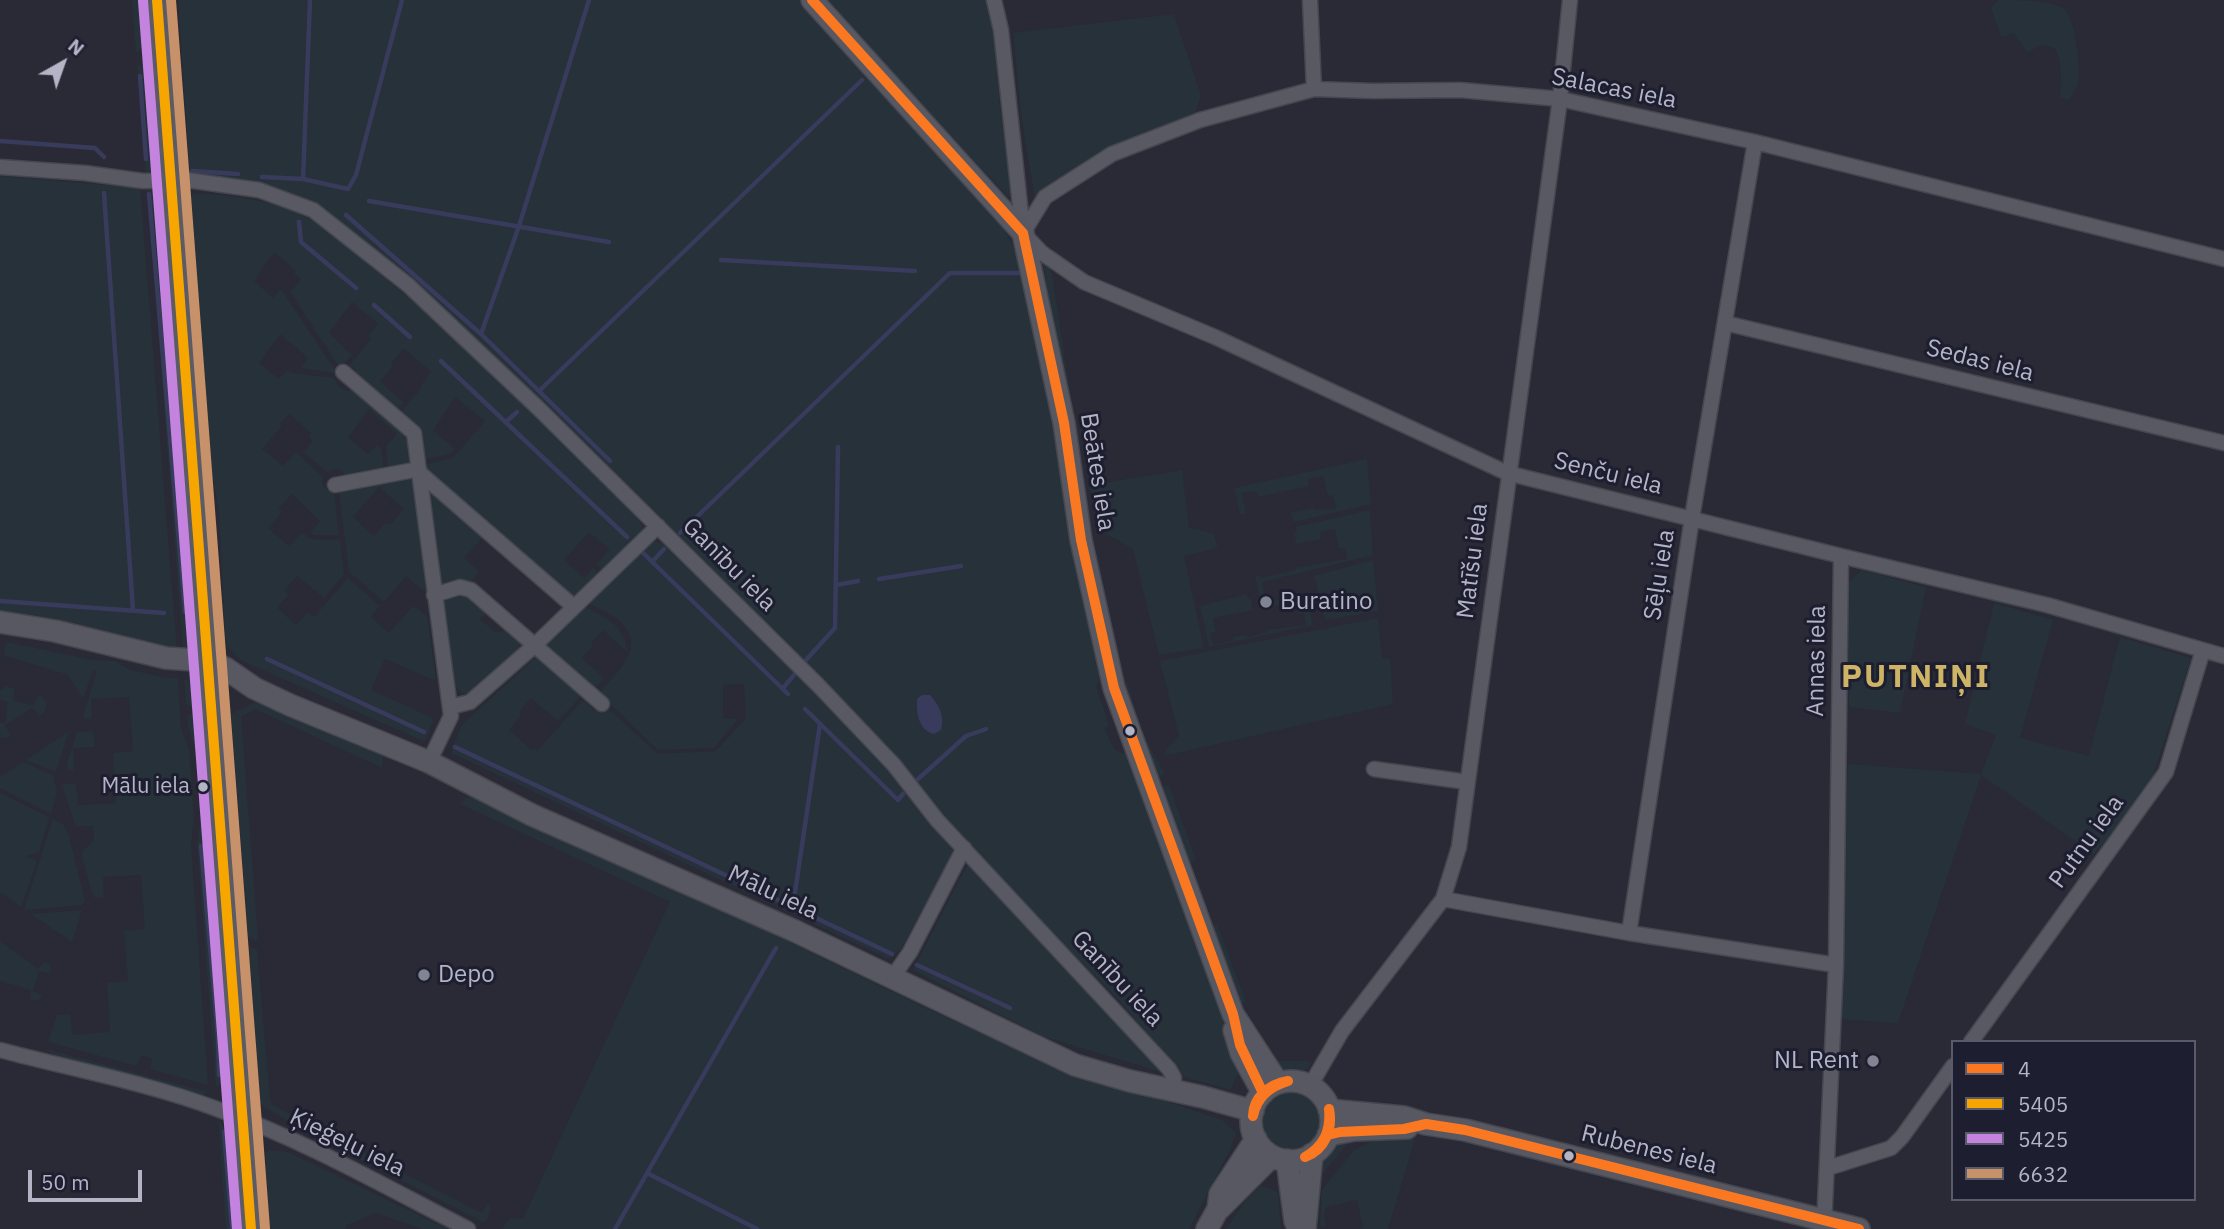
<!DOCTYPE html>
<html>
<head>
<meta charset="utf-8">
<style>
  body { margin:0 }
  #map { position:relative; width:2224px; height:1229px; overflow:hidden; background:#292a35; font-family:"IBM Plex Sans",sans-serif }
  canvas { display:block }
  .legend { position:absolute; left:1951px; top:1040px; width:245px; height:161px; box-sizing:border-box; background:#1d1e2f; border:2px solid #595a6b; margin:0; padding:9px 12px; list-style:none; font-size:21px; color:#b3b4c6 }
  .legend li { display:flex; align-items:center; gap:14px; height:35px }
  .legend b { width:35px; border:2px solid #595a6b }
  .north { position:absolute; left:28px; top:28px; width:70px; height:70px; -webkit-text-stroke:5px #1d1e2f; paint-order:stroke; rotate:40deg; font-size:19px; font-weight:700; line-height:28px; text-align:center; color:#b3b4c6 }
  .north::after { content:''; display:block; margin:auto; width:24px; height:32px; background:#b3b4c6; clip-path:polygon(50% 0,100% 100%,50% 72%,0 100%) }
  .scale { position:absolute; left:28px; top:1170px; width:114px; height:32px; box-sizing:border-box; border:4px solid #b3b4c6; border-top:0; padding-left:9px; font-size:21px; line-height:24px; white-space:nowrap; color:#b3b4c6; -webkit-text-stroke:5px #1d1e2f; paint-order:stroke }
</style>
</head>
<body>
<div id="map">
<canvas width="2224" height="1229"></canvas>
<ul class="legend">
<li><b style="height:9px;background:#fb7822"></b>4</li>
<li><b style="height:9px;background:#f7a600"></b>5405</li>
<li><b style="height:9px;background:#c483df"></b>5425</li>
<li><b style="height:9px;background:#c7916a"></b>6632</li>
</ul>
<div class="north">N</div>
<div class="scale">50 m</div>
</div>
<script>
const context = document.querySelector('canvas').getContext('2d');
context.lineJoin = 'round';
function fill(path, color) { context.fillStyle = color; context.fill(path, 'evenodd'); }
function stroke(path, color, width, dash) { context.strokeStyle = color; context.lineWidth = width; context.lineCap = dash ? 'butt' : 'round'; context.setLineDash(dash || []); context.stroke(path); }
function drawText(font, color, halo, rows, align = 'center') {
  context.font = font + ' "IBM Plex Sans",sans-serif'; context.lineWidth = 6; context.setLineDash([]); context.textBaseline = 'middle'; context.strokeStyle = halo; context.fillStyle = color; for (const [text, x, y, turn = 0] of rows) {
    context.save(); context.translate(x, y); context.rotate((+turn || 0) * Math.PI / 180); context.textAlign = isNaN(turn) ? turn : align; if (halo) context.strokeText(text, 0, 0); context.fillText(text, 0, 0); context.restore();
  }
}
const green = new Path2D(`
  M132,0H146C148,20 155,40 136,53Z
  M178,0H801L997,216L1016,251L1033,311L1065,496L1100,678L1096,686L1109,726L1104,728L1114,749L1127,755L1243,1069L1235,1079L1231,1090L1184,1077L1117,998L1007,887L894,765L805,661L689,549L309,205L190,177Z
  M825,0H990C998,36 996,71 1000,107C1004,138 1016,167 1009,198Z
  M1999,0C2018,0 2047,0 2063,8C2076,18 2082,71 2077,86C2075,91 2071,96 2069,100L2060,98C2061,81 2063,64 2055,48L2043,45L2027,52L2014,33L2001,37L1991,7Z
  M1174,14L1201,95L1196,112L1108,151L1035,200L1021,113L1013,33Z
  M137,64L148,67L153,73L159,164L146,174Z
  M0,176L140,188L177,651L0,615Z
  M147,188L157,192L163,199L196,630L191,646L183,650Z
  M191,194C230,193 275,201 310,219C337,234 361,259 385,278C474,351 555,435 636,516L643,526L641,536L604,571L596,565L610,549L589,532L564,560L584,578L594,567L599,575L572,600H569L424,474L423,465L453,458L485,421L455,397L433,430L455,449L450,454L423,460C419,434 418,431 398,414L422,388L420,386L431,372L404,348L391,363L393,366L380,381L404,403L395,411L359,382L355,369L349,366L371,339L368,336L378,324L352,302L329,333L352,355L340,368L290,292L301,279L294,274L296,271L274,252L254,281L273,298L281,289L335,370L333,373L300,368L308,358L280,334L259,363L279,379L287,370L292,373L334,378L339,387L348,391L355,387C376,406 423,434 413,466L388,472L386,446L397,434L369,409L348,438L368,454L377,445L381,449L384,473L347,480L343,472L335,469L327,472L303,452L313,441L309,436L311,433L289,414L280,424L282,426L262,449L283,466L296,452L323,477L322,484L328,491L334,493L339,535H312L311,532L320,521L292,494L278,509L282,512L268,528L289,546L303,532L310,539L340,540L344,574L324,598L297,576L284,591L288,595L277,608L296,625L308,612L314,617L348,578L380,606L371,617L389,633L413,606L427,615L436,679L433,680L385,659L371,690L431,717L433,721L426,740L423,741L240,660L227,646L225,634L219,513L212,472Z
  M184,199H187V201L185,202L206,475H204Z
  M1043,264L1048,265L1052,274L1092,534L1088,531Z
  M1367,459L1371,504L1294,522L1290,513L1314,508L1315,510L1336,509L1333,495L1328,496L1323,476L1308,479L1309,486L1258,497L1256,491L1242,493L1246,514H1240L1234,488Z
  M1182,470L1189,528L1213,533L1218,548L1184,556L1204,648L1159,655L1133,549L1096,528L1090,485Z
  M413,475L430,589L425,592L406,576L384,602L349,572L339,492L368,483ZM379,487L404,509L390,525L386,522L374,536L353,517Z
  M430,489L506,553L503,556L482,538L464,558L479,571L472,581L438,588L427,490Z
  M1370,510L1373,555L1262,582L1265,602L1298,595L1303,609L1309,608L1313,625L1209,647L1200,606L1247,594L1248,599H1251L1253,610L1213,618L1216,632L1210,633L1213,645L1233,640V637L1244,635L1246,637L1267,632V630L1306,625L1304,613L1298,614L1295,601L1262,608L1255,576L1260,575L1261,578L1296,570V568L1347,559L1345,548L1339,549L1335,529L1320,532L1321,539L1296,544L1294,533L1297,532L1296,527Z
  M648,541L665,543L811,688L879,761L951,844L953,854L901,949L889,959L451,753L461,726L538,655L583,694L558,721L531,698L519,712L521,715L509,730L532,750L534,748L537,751L583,700L595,711H599L605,706L658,754L716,751L746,718L744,684L723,685V718L738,719L714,748L658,750L599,693C618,672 649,645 618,620C608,612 595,607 584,601Z
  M1373,560L1378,611L1325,620L1314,576Z
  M1861,570L1926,587L1900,713L1849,707L1847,585Z
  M465,593L489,613L479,618L496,633L508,629L520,643L517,653L473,693C463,695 459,692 453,684L442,600L445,596Z
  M1994,603L2053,620L2020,738L2089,756L2120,637L2191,658L2149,788L2094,854L1981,775L1898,1023L1838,1019L1848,764L1981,774L1996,735L1965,724Z
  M580,604C601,616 627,624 627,652L603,630L591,642L593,645L582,658L604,678L593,690L545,646V640Z
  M1378,618L1382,659H1390L1393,704L1164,756L1165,750L1179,736L1160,661Z
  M7,642L93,660L115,661L130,670L163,677L178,678L181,727L189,751L194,816L191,845L208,1085L150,1069L152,1059L141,1055L137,1066L48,1042L57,1015L70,1014L72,1035L110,1032L107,983L128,981L124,931L145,929L141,875L103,877L104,897L95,898L91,890L81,853L94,840L93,826H75L62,784L76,783L78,805L116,803L113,753L133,751L129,697L91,699L92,719H84V713L97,671L93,670L83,699L68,675L3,655Z
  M184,679C199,683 199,695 200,710H194L186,704Z
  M1125,682L1128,684L1143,735L1165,774L1156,778Z
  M6,686L15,689L13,700L33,706L37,696H42L47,703L44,713L39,716L32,708L5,725L10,734L8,738L0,737V723H5L8,702L0,700V691Z
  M261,699L383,755L382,768L255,709L241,717L258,938L255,941L248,936L231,714Z
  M201,714L200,740L203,775H197L196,753L188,726L187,715Z
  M223,714H224L254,1104H252Z
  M69,731L56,772L26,760Z
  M93,731L95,747L73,748L74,770H68L67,763L77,732Z
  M22,762L53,775L57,792L51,814L0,788V777Z
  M1169,785L1196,860L1187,864L1159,787Z
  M0,793L49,817L39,852L26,856L37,861L21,907L0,892Z
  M470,796L777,936L938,1014L1062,1067L1222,1120L1236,1133L1230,1150L1189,1229H502L510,1218L523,1219L670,902L460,804L465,798Z
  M199,798H204L205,820L210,837L225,1077L221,1084L216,1087L197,844L201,819Z
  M53,819L64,825L69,836L85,900L82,905L24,910Z
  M968,863L1164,1073L1042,1036L913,970Z
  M82,910L72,942L31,914Z
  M1217,924L1246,1002L1238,1005L1210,927Z
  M0,941L38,969L44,962L50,965L52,969L49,973L39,971L33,991L42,995L39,1000H30L31,990L0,981Z
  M249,947L257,949L270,1099L272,1105L322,1130L327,1121L330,1128L325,1141L265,1108L260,1102Z
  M46,1049L208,1092L203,1095L52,1054Z
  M1278,1061H1307L1312,1063L1304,1073C1290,1075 1281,1072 1271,1063Z
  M1258 1120a32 32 0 1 1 64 0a32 32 0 1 1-64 0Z
  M218,1118L230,1137L238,1229H226Z
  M348,1133H350L346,1144L482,1213L488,1203L490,1204L491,1210L486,1221L483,1222L338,1148Z
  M1352,1139L1317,1180C1318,1154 1325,1142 1352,1139Z
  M1415,1139L1388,1229H1359L1363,1227L1357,1200L1326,1207L1324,1216L1326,1226L1320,1227L1322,1190L1354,1150L1372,1141Z
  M268,1150L288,1152L448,1229H423L376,1213L347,1225L345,1229H270L265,1156Z
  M1260,1186L1272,1189L1278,1193L1281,1229H1226L1246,1200Z`);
const water = new Path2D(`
  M922,695H930C939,705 945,716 941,730L934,734C919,731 916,713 917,699Z`);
const stream = new Path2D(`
  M140,76L146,159
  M0,141L95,148L104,157
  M192,171L238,174
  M262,177L303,179L348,189L356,175L402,0
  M303,179L310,0
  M104,193L133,610
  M149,194L185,612
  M369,201L609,242
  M346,215L481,334L610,461
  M299,222L301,242L356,288
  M721,260L915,271
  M374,305L410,337
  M481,334L519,226L589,0
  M441,361L627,537
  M539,391L862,80
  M506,422L517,412
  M680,533L950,273H1019
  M642,552L788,694
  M652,562L664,549
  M879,579L961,566
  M836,585L858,581
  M0,601L164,613
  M267,659L424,732
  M805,661L835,628L838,447
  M783,688L794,675
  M805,709L898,800L903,794
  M455,747L892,954
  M918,779L966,736L986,729
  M201,846L218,1038L219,1075
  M793,906L820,724
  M917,965L1010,1008
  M224,1132L232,1229
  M647,1173L757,1229
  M615,1229L776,948`);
const street = new Path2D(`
  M994,0L1001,30L1023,233
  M1310,0L1314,89
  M0,167L85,173L143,181L187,180L259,190L313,210L408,285L537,407L818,685L894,765L937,820L1169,1069L1174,1078L1173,1090
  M1023,233L1045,197L1112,154L1200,120L1314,89L1373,91L1460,90L1560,99L1755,142L2224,259
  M1024,234L1042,253L1084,282L1215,337L1507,473L1841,556L2047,605L2224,656
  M1725,323L2224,443
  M343,372L414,433L451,716L429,762
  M421,474L573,606
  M335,485L419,469
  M434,595L460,587L471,590L602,704
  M450,707L470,702L535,645L658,526
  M1374,769L1467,782
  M1443,899L1629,933L1836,965
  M1629,933L1692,518L1755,142
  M892,978L910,952L964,848
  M1971,1042L2166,772L2203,650
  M0,1050C71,1069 148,1083 217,1109C304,1140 386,1187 468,1229
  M1310,1086L1342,1031L1443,899L1459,847L1560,99L1570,0
  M1828,1168L1891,1148L1902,1137L1953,1066
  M1824,1226L1836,965L1841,556`);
const secondary = new Path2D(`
  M812,0L1023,233L1064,423L1081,540L1114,688L1233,1014L1278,1083
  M0,622L55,631L166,658L209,661L225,668L254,688L290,705L429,762L532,815L795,931L1075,1065L1130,1081L1203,1097L1253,1111
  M1234,1030L1241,1053L1263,1093
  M1251 1121a40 40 0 1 1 80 0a40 40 0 1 1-80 0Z
  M1329,1110L1404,1117L1426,1124L1465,1130L1859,1229
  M1328,1135L1355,1130L1407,1128
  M1287,1160L1295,1221L1299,1229
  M1220,1208L1272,1156
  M1207,1229L1218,1209L1220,1194L1256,1139
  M1305,1229L1312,1154`);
const primary = new Path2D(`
  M157,0L251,1229`);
const bus1 = new Path2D(`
  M812,0L1023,233L1064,423L1081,540L1114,688L1233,1014L1240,1045L1263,1093
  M1253,1116C1253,1097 1270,1084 1288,1081
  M1253,1116C1257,1097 1269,1087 1288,1081
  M1328,1135L1340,1132L1404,1129L1426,1124L1465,1130L1859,1229
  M1305,1157C1324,1146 1331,1131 1329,1109
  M1305,1157C1325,1150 1333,1129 1329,1109`);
const bus2 = new Path2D(`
  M157,0L251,1229`);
const bus3 = new Path2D(`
  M143,1L237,1229`);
const bus4 = new Path2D(`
  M171,0L265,1228`);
const markers = [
  [1266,602,7,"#838493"],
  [1130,731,6,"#b3b4c6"],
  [203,787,6,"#b3b4c6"],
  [424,975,7,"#838493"],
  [1873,1061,7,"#838493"],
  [1569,1156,6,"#b3b4c6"]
];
const busNames = [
  ["Mālu iela",190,787]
];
const streetNames = [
  ["Salacas iela",1614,89,11],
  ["Sedas iela",1980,361,14],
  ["Beātes iela",1097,472,81],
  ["Senču iela",1608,474,14],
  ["Matīšu iela",1473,561,-83],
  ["Ganību iela",729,565,45],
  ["Sēļu iela",1660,575,-81],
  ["Annas iela",1817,661,-89],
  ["Putnu iela",2087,842,-54],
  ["Mālu iela",773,893,25],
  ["Ganību iela",1117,979,47],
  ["Ķieģeļu iela",347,1143,26],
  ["Rubenes iela",1649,1150,14]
];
const poiNames = [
  ["Buratino",1280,602],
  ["Depo",438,975],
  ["NL Rent",1859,1061,"right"]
];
const districtNames = [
  ["PUTNIŅI",1916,678]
];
fill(green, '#26313a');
fill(water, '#383b5c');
stroke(stream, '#383b5c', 4.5);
stroke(street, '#45464e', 17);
stroke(secondary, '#45464e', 24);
stroke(primary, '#474752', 25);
stroke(street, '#585963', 14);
stroke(secondary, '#575861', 21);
stroke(primary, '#5b5b65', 23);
stroke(bus1, '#fb7822', 10);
stroke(bus2, '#f7a600', 10);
stroke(bus3, '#c483df', 10);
stroke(bus4, '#c7916a', 10);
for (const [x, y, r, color] of markers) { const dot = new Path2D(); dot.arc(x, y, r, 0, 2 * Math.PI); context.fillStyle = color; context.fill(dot); stroke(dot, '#1d1e2f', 2.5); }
drawText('22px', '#b3b4c6', '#1d1e2f', busNames, 'right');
drawText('24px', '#b3b4c6', '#1d1e2f', streetNames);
drawText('24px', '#b3b4c6', '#1d1e2f', poiNames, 'left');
context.letterSpacing = '2px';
drawText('bold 32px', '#cdb466', '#1d1e2f', districtNames);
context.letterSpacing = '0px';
</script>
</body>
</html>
